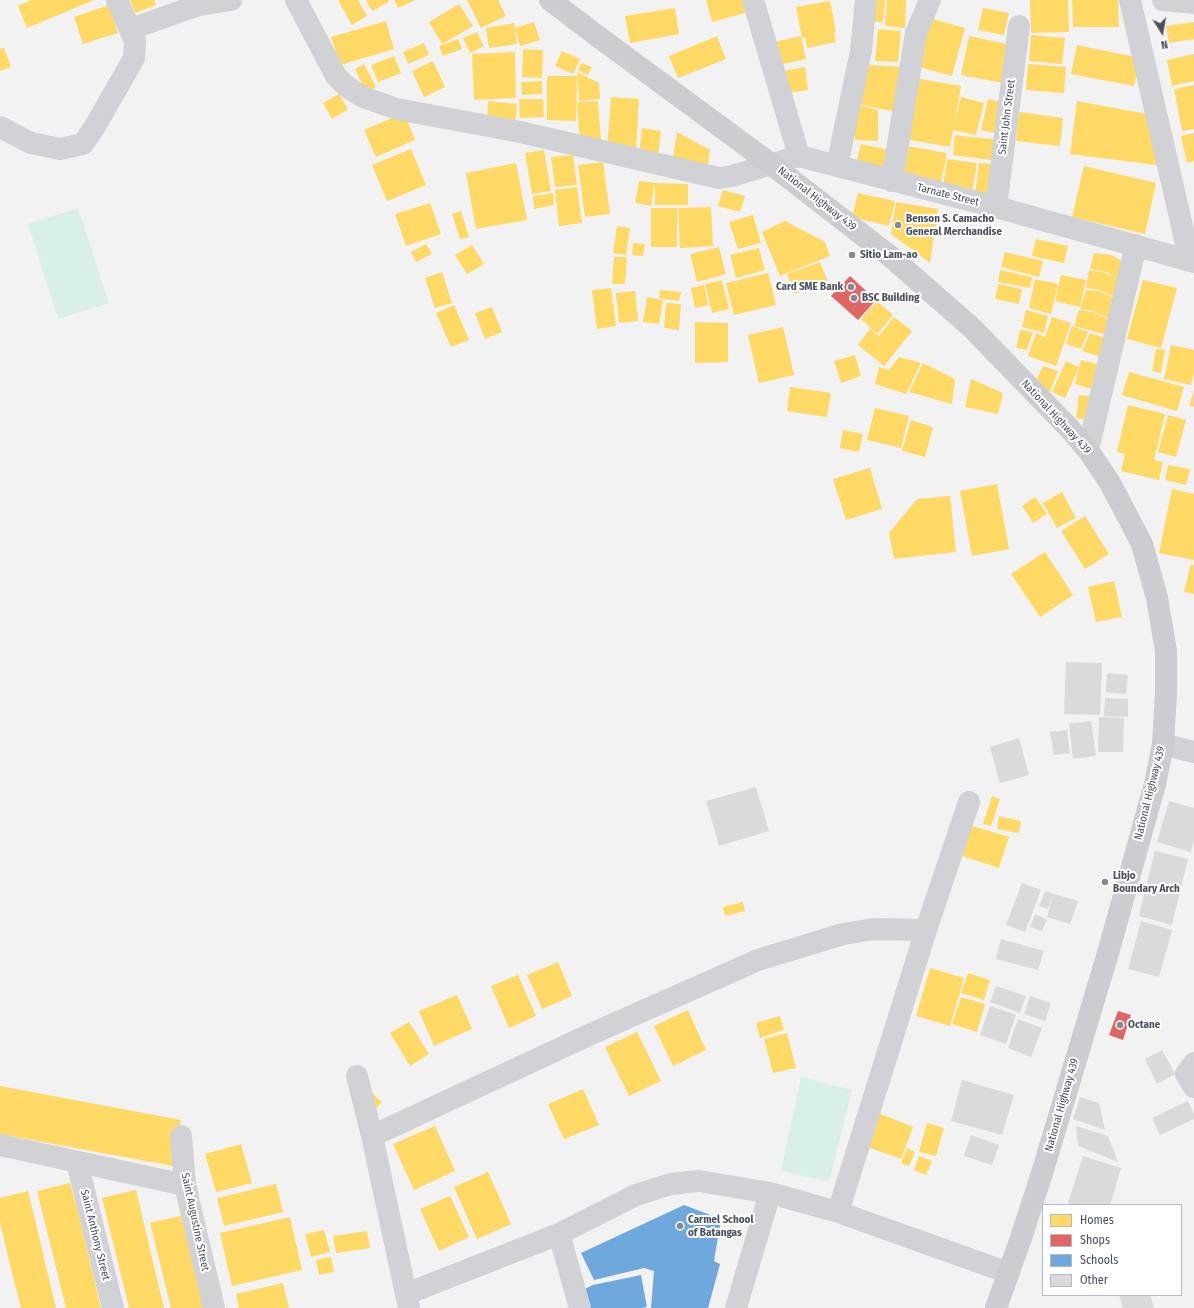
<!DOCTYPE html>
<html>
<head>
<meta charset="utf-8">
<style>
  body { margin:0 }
  #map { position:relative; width:1194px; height:1308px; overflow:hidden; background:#f2f2f2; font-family:"Fira Sans Condensed",sans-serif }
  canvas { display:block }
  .legend { position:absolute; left:1042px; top:1204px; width:140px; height:92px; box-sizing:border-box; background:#fff; border:1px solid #b6b9bf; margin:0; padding:5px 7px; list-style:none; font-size:12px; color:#49505e }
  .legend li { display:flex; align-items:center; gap:8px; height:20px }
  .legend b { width:20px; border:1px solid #b6b9bf }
  .north { position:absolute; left:1142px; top:12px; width:40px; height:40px; -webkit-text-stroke:3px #fff; paint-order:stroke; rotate:169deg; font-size:11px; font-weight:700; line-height:16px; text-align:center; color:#49505e }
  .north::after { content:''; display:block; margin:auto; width:14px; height:18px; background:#49505e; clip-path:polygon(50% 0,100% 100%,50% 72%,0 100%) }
</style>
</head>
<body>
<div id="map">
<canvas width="1194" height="1308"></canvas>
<ul class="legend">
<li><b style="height:11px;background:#ffd966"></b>Homes</li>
<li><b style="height:11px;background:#e06666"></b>Shops</li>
<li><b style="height:11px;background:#6fa8dc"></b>Schools</li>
<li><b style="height:11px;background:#d9dadc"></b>Other</li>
</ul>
<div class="north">N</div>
</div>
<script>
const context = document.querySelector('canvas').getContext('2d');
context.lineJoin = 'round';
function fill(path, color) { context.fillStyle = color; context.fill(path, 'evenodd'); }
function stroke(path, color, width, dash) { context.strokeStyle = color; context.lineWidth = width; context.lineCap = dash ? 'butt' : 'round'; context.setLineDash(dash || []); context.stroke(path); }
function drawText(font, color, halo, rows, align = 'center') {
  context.font = font + ' "Fira Sans Condensed",sans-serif'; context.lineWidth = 4; context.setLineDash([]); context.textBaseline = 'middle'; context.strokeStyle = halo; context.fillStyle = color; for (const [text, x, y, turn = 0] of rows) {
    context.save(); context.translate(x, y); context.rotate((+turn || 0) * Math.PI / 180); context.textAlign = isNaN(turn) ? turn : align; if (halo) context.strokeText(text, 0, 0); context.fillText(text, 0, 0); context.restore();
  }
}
const green = new Path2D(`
  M78,208L109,303L58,319L28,224Z
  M801,1077L852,1090L829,1182L781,1171Z`);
const homes = new Path2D(`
  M31,0H94L27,28L18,6Z
  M130,0H154L156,5L135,13Z
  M338,0H358L367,16L352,25Z
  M366,0H388L389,2L372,11Z
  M394,0H415L398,8Z
  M467,0H498L506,16L481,28Z
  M706,0H742L745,13L712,22Z
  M856,0H885L883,22L855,20Z
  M887,0H906L905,28L885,26Z
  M1030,0H1068L1069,32L1031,33Z
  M1072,0H1118L1119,27H1073Z
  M830,1L836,31L834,32L836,42L807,48L805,37L802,38L796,7Z
  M459,4L473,26L442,44L429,22Z
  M109,5L118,33L83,44L74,17Z
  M675,8L679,34L630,43L625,16Z
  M983,8L1009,13L1004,35L978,30Z
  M929,18L965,28L952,76L915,66Z
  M386,21L394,49L340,65L331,37Z
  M534,22L540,40L520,46L515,28Z
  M1194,22V39L1169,43L1166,26Z
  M514,23L517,44L489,48L486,28Z
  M878,29L901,31L898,62L875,61Z
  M477,32L484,46L470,53L463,38Z
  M1031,35L1065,38L1062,64L1029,61Z
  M717,36L726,59L678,78L669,56Z
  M801,36L806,59L779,65L775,42Z
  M969,36L1011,45L1003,83L961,75Z
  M458,39L462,49L443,56L439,46Z
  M424,43L429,55L408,64L403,52Z
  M1077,45L1140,58L1134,86L1071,74Z
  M4,48L11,67L0,71V49Z
  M523,49L543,50L542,78L522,77Z
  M562,51L580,59L573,74L555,66Z
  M515,52L516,98L474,100L472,54Z
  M1194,54V81L1172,86L1167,60Z
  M394,56L401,73L378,82L371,65Z
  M433,61L445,87L424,97L412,71Z
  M582,63L592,67L588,75L578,70Z
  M364,64L376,87L366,92L355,69Z
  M855,64L905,67L901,113L853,103Z
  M1028,64L1066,67L1064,93L1026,90Z
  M805,67L808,90L787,93L784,71Z
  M577,72L599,83L600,99L579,101Z
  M547,76H577L576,121L547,120Z
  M915,78L961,86L954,125L961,97L984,103L976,135L953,130L950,147L905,139Z
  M542,81V94L522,95L521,82Z
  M1194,85V129L1182,131L1174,89Z
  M339,94L348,109L332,119L323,103Z
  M611,97L639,99L636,149L607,147Z
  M519,99H543L544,117L520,118Z
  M988,99L1005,103L998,134L981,130Z
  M488,101L517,104L515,126L487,123Z
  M598,101L601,140L580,142L577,102Z
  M1077,101L1147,114L1164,166L1070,154Z
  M855,104L878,110V141L855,140Z
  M1019,112L1063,118L1060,146L1016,141Z
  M404,113L415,140L376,157L364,130Z
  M642,128L661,131L658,156L639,154Z
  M677,132L710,150L707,171L672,166Z
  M1194,133V161L1187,163L1181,136Z
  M955,135L1000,140L997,161L953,155Z
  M861,144L894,151L889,171L856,164Z
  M907,146L947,153L940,187L900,180Z
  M411,149L426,185L387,201L372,165Z
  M544,150L551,191L532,194L525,153Z
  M573,155L577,185L555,187L551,157Z
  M947,159L977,163L972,193L943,188Z
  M603,162L610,214L585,217L578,165Z
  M516,163L527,220L476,229L466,173Z
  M979,163L997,165L993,197L975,195Z
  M1084,166L1156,183L1145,234L1072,217Z
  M639,181L655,183L651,206L635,203Z
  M655,183L688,184V205H655Z
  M577,187L582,223L559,226L555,190Z
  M723,190L745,196L740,212L718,206Z
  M553,193L554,205L534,209L533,196Z
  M858,193L895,201L889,226L852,217Z
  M896,202L938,209L930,263L891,234Z
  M430,203L441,234L406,246L395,214Z
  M711,207L713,246L680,248L678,208Z
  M651,208H677V247H651Z
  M461,211L469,237L460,239L452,214Z
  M753,215L761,243L738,249L729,222Z
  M785,221L825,242L830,256L780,276L762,232Z
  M617,226L630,228L626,255L613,253Z
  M1036,239L1068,246L1064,263L1032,256Z
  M633,243L645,244L643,256L632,255Z
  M426,244L432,254L416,262L411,252Z
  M472,245L484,264L467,274L455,255Z
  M719,247L726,274L697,282L690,254Z
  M759,248L765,270L736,278L730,255Z
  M1005,252L1043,261L1039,277L1001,267Z
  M1094,253L1111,255L1126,263L1120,280L1106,272L1090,269Z
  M614,257H627L625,284H612Z
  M820,262L828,282L794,294L787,274Z
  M1000,270L1032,277L1030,288L998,282Z
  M1089,270L1105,273L1120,280L1116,298L1099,290L1086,288Z
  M442,272L452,303L435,308L425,278Z
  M768,273L776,305L734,315L726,283Z
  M1061,275L1086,280L1080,307L1055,301Z
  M1035,279L1058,284L1051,314L1029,308Z
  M722,280L729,309L712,313L705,284Z
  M1143,280L1177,288L1161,348L1127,339Z
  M998,284L1022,289L1019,304L995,299Z
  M704,285L708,305L695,308L691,288Z
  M611,288L616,326L597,329L592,290Z
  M660,290L681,292L679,301L659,298Z
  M1086,290L1099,291L1116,299L1109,319L1093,311L1080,309Z
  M635,291L638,321L619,323L616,293Z
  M647,297L663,300L659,324L643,322Z
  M877,301L893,315L877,334L861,319Z
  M666,303L681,304L679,330L664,328Z
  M454,305L469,340L451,347L436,313Z
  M492,307L502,332L485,339L475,313Z
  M1026,310L1048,316L1044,333L1022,327Z
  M1079,310L1093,312L1109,320L1104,334L1074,326Z
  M894,317L912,331L884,366L858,345L870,329L879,336Z
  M1052,317L1071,323L1056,366L1028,356L1036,333L1045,337Z
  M695,322L728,323V362L695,363Z
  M1072,326L1088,332L1081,349L1066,344Z
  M783,327L794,375L759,383L748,335Z
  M1020,330L1033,332L1027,350L1016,348Z
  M1090,333L1110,339L1101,357L1082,351Z
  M1171,345L1194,350V372L1191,385L1164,379Z
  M1156,349L1165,350L1161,373L1152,371Z
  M855,355L861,376L841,383L834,361Z
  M899,357L921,363L906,394L875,384L879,367L889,370Z
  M1081,360L1105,366L1098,391L1075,384Z
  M1066,361L1079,367L1065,398L1052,392Z
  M923,363L955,379L952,404L909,392Z
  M1043,366L1058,371L1049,394L1033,387Z
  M1129,372L1184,387L1177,411L1122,395Z
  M971,379L1003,393L998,414L965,407Z
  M790,387L831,393L827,417L787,411Z
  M1194,391V407L1189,406Z
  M1079,395L1091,396L1088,420L1076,418Z
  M1128,405L1165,414L1154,460L1163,462L1159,480L1121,471L1125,454L1117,452Z
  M875,408L909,416L901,448L867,440Z
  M1168,415L1186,420L1176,457L1158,452Z
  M911,420L933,427L925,457L902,451Z
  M843,430L863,434L859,452L840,448Z
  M1168,465L1190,469L1186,485L1165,480Z
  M870,468L882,509L846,520L833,479Z
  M997,484L1009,549L972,556L960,491Z
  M1172,489L1194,494V560L1159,553Z
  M1062,492L1076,518L1057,528L1043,503Z
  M950,496L956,552L894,559L889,533L917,499Z
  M1035,497L1047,514L1033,523L1022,506Z
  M1085,516L1109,554L1085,569L1061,531Z
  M1045,552L1073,595L1040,617L1011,574Z
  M1191,564L1194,565V594L1184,592Z
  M1114,581L1122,617L1096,622L1088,587Z
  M992,796L1000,799L991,826L983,824Z
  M999,816L1021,821L1019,833L997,829Z
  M966,824L1009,837L999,868L956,854Z
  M743,902L745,911L725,916L723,907Z
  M558,962L572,996L542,1009L527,975Z
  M930,968L964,978L950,1026L916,1016Z
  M968,973L990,980L984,1000L961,993Z
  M518,975L536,1016L509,1028L491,986Z
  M457,995L472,1029L434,1046L419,1011Z
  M961,997L985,1004L977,1032L952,1024Z
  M688,1010L706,1050L673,1066L654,1026Z
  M780,1016L784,1030L760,1038L756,1023Z
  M409,1022L429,1054L410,1066L390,1033Z
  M637,1032L661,1081L629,1096L605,1047Z
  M787,1033L796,1068L773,1073L764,1039Z
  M0,1086L181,1120L173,1166L0,1134Z
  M583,1089L599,1125L564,1139L548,1104Z
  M372,1093L382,1102L370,1115Z
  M878,1113L913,1127L901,1159L865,1146Z
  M927,1123L944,1128L936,1156L919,1152Z
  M435,1126L455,1171L414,1190L393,1144Z
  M241,1144L252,1183L216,1192L205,1154Z
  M907,1148L915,1152L909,1166L901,1163Z
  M919,1156L932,1161L926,1175L914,1170Z
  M488,1172L511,1224L477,1239L454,1187Z
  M70,1183L79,1216L101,1308H66L37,1191Z
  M276,1184L283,1212L224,1226L217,1198Z
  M136,1190L145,1228L164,1308H129L102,1198Z
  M28,1191L36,1224L56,1308H21L10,1265L0,1222V1198Z
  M450,1196L469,1237L439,1251L420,1209Z
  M184,1215L206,1308H171L150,1223Z
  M290,1217L302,1270L232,1286L220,1233Z
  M324,1230L330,1252L311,1257L305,1234Z
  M367,1231L370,1248L336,1253L333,1236Z
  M331,1257L334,1272L319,1275L316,1260Z
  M283,1283L289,1308H239L236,1294Z`);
const shops = new Path2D(`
  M850,276L876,300L858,320L831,296Z
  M1118,1011L1131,1015L1123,1040L1109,1035Z`);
const schools = new Path2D(`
  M684,1205L721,1219L714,1261L720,1264L708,1308H651L654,1271L644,1268L594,1280L581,1253Z
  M641,1275L647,1307L642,1308H585L580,1291L593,1285Z`);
const building = new Path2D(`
  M1066,662L1102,663L1100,715L1064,714Z
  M1107,673L1128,675L1126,694L1106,692Z
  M1105,698L1128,699V717L1104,716Z
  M1099,717L1124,718L1123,752H1098Z
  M1091,721L1096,756L1073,759L1069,724Z
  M1067,730L1070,753L1054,755L1050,732Z
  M1019,738L1029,775L1000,783L990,747Z
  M756,787L769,831L719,846L706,801Z
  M1169,801L1194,808V840L1191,852L1157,842Z
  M1155,851L1188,859L1172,925L1139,916Z
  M1022,883L1041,890L1025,932L1006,925Z
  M1045,891L1054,894L1048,909L1039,906Z
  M1054,894L1078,901L1070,924L1047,917Z
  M1035,914L1047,919L1042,931L1030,927Z
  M1141,921L1172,930L1159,977L1128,969Z
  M1001,939L1044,951L1038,970L996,959Z
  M996,986L1026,996L1020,1013L990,1002Z
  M1030,996L1051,1003L1045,1021L1024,1014Z
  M990,1006L1016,1015L1006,1044L980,1035Z
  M1018,1019L1042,1028L1031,1057L1008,1048Z
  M1162,1050L1175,1074L1157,1084L1145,1059Z
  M962,1080L1014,1095L1002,1135L951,1121Z
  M1080,1097L1099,1103L1105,1130L1073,1119Z
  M1188,1101L1194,1114V1119L1160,1135L1152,1118Z
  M1076,1126L1108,1136L1118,1162L1078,1146Z
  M971,1135L999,1145L992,1165L964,1156Z
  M1083,1156L1121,1168L1110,1205H1074L1068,1203Z
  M1119,1295H1150L1154,1308H1123Z`);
const minor = new Path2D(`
  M296,0L336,76L347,87L363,97L397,109L520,132L719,178L732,176L799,156L996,207L1194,262
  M753,0L799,156
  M1130,0L1190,261
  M1163,0L1194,3
  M131,29L199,5L231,0
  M0,127L31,143L60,149L83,144L94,128L134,58L135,41L117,0
  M837,166L861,51L866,0
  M892,181L916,33L930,0
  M996,207L1019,26
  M1088,450L1136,245
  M1163,744L1194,752
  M1194,1063L1186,1074L1194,1087
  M357,1076L372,1136L409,1308
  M181,1136L185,1185L214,1308
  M372,1136L591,1034L758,960L843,934L874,929L926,930
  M0,1145L185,1185
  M77,1162L113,1308
  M838,1212L926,930L969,802
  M559,1234L580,1308
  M406,1294L559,1234L636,1195L671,1184L699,1181L770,1193L838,1212L1009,1273
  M736,1308L770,1193`);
const major = new Path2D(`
  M550,0L596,35L771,164L891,257L972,328L1069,428L1088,450L1110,483L1142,544L1157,598L1166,651V693L1163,744L1155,784L1108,953L1043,1170L1021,1238L996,1308`);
const markers = [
  [898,225,4,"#848992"],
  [852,255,4,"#848992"],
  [851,287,4,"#848992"],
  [854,298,4,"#848992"],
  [1105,882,4,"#848992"],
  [1120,1025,4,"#848992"],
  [680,1226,4,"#848992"]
];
const streetNames = [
  ["Saint John Street",1007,117,-83],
  ["Tarnate Street",948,195,14],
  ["National Highway 439",817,199,38],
  ["National Highway 439",1056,417,47],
  ["National Highway 439",1150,793,-76],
  ["National Highway 439",1062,1105,-74],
  ["Saint Augustine Street",195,1222,78],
  ["Saint Anthony Street",95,1235,76]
];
const poiNames = [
  ["Benson S. Camacho",906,219],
  ["General Merchandise",906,232],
  ["Sitio Lam-ao",860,255],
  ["Card SME Bank",843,287,"right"],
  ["BSC Building",862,298],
  ["Libjo",1113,876],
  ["Boundary Arch",1113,889],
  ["Octane",1128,1025],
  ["Carmel School",688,1220],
  ["of Batangas",688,1233]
];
fill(green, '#d8f0e5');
fill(homes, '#ffd966');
fill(shops, '#e06666');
fill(schools, '#6fa8dc');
fill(building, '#d9dadc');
stroke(minor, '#d0d2d5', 22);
stroke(major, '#cbcdd1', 22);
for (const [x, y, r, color] of markers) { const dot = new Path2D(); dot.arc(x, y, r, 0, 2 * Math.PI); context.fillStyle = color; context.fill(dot); stroke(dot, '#fff', 1.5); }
drawText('11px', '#49505e', '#fff', streetNames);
drawText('bold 11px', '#49505e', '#fff', poiNames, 'left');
</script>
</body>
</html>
